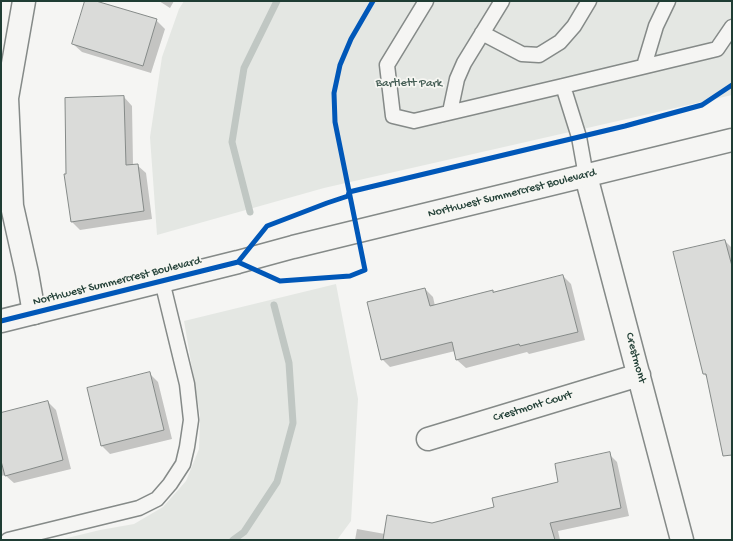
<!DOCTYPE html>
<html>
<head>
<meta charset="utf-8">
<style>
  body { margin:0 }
  #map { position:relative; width:733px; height:541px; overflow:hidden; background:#f5f5f3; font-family:"Gochi Hand",sans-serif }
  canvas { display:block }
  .frame { position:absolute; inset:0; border:2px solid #1f3d34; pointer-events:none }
</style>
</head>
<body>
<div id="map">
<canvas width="733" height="541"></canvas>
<div class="frame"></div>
</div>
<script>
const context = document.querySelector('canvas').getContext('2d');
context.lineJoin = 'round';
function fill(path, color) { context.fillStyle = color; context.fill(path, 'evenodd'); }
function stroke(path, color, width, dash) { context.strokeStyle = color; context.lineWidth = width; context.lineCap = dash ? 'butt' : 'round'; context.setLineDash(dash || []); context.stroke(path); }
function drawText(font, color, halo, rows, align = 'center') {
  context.font = font + ' "Gochi Hand",sans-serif'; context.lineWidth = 3.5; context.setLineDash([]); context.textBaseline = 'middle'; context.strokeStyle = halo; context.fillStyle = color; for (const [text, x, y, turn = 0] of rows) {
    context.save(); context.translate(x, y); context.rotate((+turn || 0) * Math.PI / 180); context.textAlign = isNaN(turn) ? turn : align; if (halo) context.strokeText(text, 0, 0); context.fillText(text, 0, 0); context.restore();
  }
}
const green = new Path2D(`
  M184,1H732V95L324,188L157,235L150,137L162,57L179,9Z
  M336,284L358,399L351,521L337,540H59L100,530L134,524L163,507L186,481L199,449L200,415L184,321Z`);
const shadow = new Path2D(`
  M87,1H92L156,20L165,29L151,73L82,52L73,44Z
  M159,1H174L170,8Z
  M124,97L132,106L133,165H137L146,173L152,219L80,230L72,222Z
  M725,241L732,248V447L707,377L704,374Z
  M563,276L571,284L585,340L529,354L527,352L466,368L457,360L455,351L390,367L382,359L425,289L433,297L435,306L492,291L494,293Z
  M150,374L158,382L172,439L110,454L102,446Z
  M48,402L56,410L71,469L14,483L5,475L1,476V414Z
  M609,454L617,462L629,516L558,531L560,540H433L496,508L560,482Z
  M357,529L385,534L422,540H355Z`);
const stream = new Path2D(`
  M250,212L232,142L244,68L277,1
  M233,540L244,532L277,482L293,423L289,363L274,305`);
const building = new Path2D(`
  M85,1H96L157,19L143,66L72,44Z
  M124,96L126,165L138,164L144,211L71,222L64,174H66L65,98Z
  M725,240L732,266V455L723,456L706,374H703L673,252Z
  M563,275L578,332L520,346L519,344L456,360L452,342L381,360L367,302L425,288L430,306L493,290V292Z
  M150,372L164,430L101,446L87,388Z
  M48,401L63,460L5,476L1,461V413Z
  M610,452L621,508L550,523L555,540H383L387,515L432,523L494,507L492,498L558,482L555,464Z`);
const lane = new Path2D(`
  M426,1L387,65L393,116L414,121L563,86
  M482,33L522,54L539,55L560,42L574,26L589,1
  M644,66L656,26L668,1
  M450,112L457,79L464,63L502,1
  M586,176L579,137L563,86L717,49L732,27
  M8,540L139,508L157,499L170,484L183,464L187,447L191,420L187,384L162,281`);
const street = new Path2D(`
  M24,1L7,98L12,206L27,273L34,313
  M586,176L682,540
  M428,439L639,375`);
const secondary = new Path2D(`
  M1,321L238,262L293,247L732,140`);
const cycleway = new Path2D(`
  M238,262L267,226L327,203L348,196L349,192L625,126L702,105L732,85
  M238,262L280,281L350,276L365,270L335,122L334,93L340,65L351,39L373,1
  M1,321L238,262`);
const parkNames = [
  ["Bartlett Park",409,84]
];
const streetNames = [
  ["Northwest Summercrest Boulevard",512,194,-14],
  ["Northwest Summercrest Boulevard",117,282,-14],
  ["Crestmont",635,358,75],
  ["Crestmont Court",533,407,-17]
];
fill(green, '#e4e7e3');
fill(shadow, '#0003');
stroke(stream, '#c0c7c3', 7);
fill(building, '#dadbd9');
stroke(building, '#858a88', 1);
stroke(lane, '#858a88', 17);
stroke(street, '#858a88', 25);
stroke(secondary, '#858a88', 25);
stroke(lane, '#f5f5f3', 14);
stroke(street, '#f5f5f3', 22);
stroke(secondary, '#f5f5f3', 22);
stroke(cycleway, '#0057b8', 5);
drawText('12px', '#445d54', '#f6f6f2', parkNames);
drawText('12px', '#1f3d34', '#f6f6f2', streetNames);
</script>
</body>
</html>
